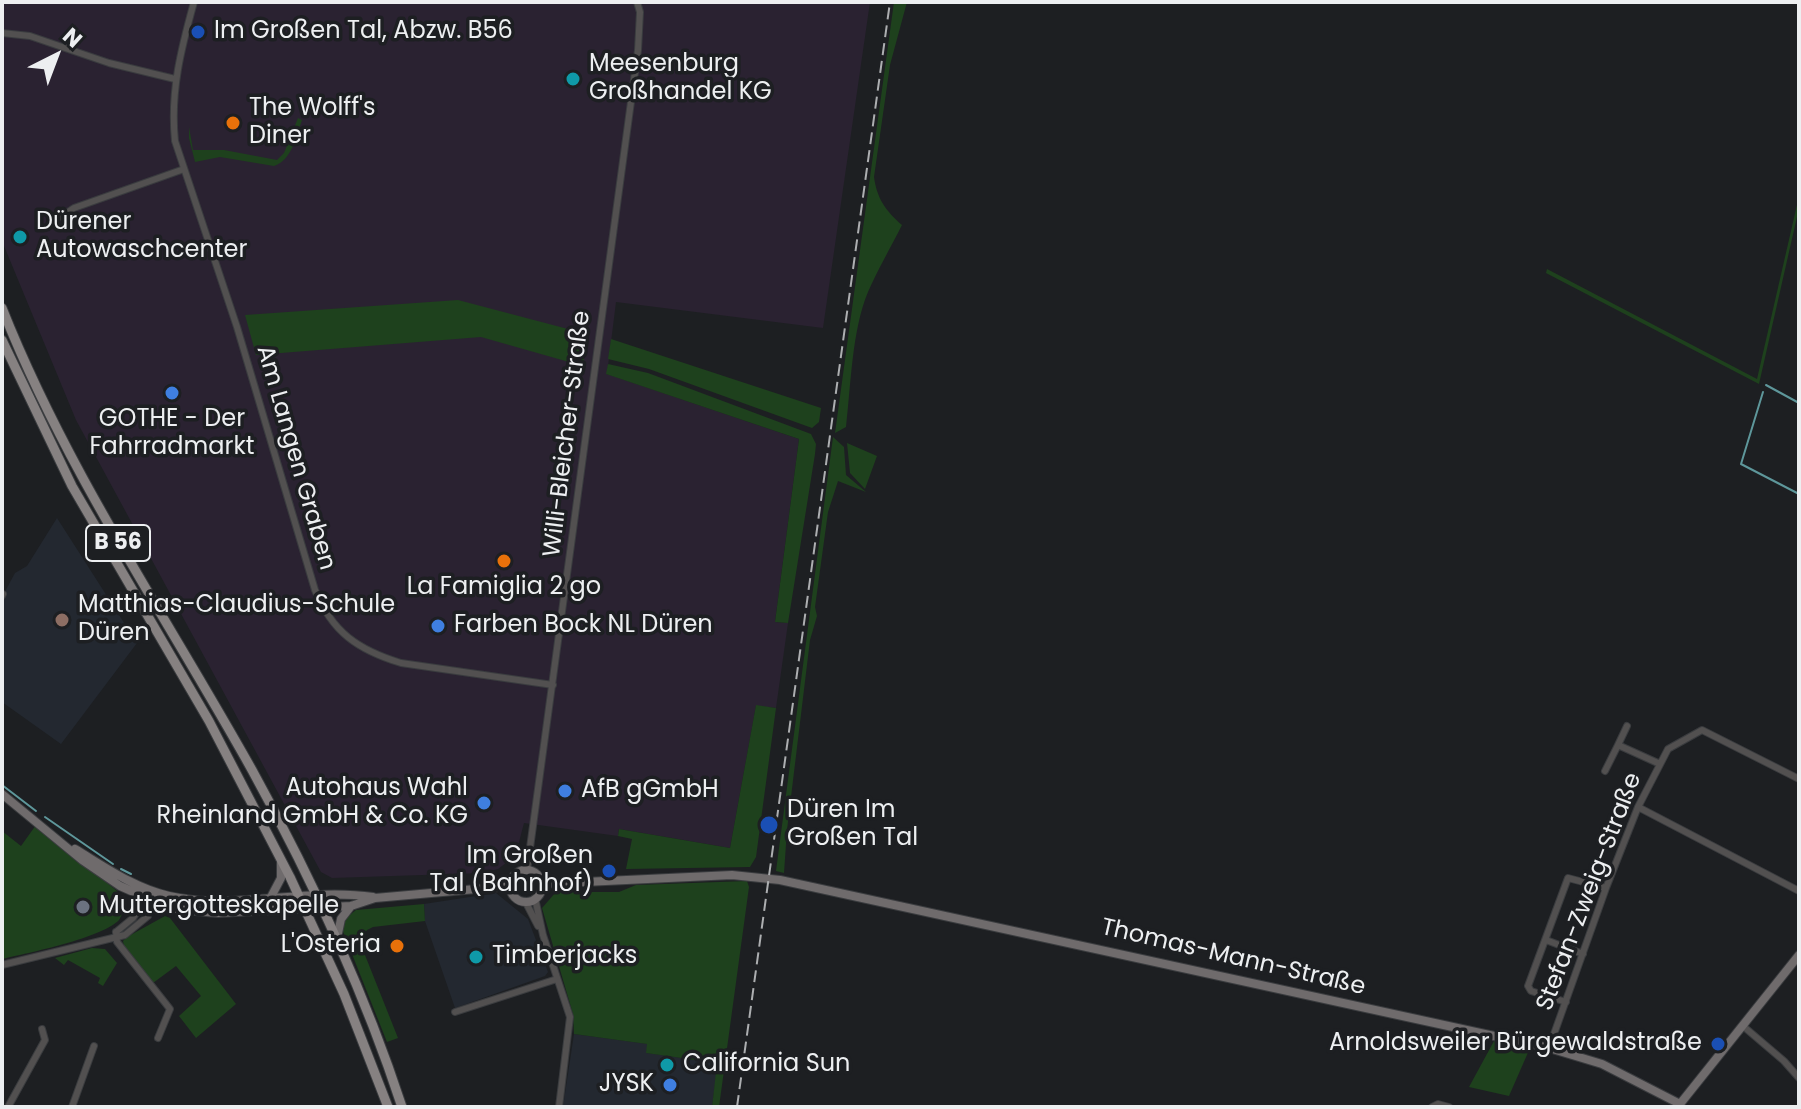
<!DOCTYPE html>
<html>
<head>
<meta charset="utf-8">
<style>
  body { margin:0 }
  #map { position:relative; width:1801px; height:1109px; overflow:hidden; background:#1d1f22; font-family:Poppins,sans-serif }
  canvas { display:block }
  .frame { position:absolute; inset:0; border:4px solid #edeff1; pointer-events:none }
  .north { position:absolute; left:16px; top:16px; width:80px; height:80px; -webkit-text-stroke:6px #1d1f22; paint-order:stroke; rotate:42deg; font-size:22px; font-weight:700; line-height:32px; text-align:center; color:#edeff1 }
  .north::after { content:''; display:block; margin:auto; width:28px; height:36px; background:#edeff1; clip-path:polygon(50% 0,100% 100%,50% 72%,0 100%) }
</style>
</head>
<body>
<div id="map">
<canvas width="1801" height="1109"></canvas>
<div class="frame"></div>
<div class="north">N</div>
</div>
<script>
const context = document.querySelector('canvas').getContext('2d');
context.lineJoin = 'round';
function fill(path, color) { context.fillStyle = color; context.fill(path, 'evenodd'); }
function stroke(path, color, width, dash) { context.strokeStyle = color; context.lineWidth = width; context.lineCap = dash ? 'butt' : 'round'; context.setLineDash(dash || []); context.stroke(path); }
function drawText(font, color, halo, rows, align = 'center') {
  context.font = font + ' Poppins,sans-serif'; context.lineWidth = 7; context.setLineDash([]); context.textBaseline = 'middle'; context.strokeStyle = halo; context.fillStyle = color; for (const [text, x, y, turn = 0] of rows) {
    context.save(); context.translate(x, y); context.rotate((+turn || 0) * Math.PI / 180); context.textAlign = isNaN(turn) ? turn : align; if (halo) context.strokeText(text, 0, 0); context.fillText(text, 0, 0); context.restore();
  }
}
const built = new Path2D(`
  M57,518L137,643L61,744L2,702V597L15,573L27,566Z
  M496,893L528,919L548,972L545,976L455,1008L425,921L424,904Z
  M574,1034L648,1044L647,1053L718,1063L712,1107H563Z`);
const industrial = new Path2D(`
  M2,2H870L823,328L616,302L607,374L799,439L775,622L788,623L776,708L756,706L730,848L619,829L618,836L524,823L518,846L510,860L498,869L483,873L332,878L321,872L76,420L2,241Z`);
const green = new Path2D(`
  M894,2H907L890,65L874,177C877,199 886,211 902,225C891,247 878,269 868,292C852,330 851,385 846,427L835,433Z
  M298,118L302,120C296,137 292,160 274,166L220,157L195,162L189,138V127L193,150H224L277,160L284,153Z
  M1799,196V208L1759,384L1546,273L1547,269L1757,379Z
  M458,300L587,334L583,366L481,337L256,355L245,315Z
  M611,339L821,408L819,422L812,428L649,369L608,359Z
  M608,364L648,373L811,434L816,444L815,454L788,623L775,622L799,439L606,374Z
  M833,437L844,447L846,475L866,492L838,481L828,512L815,607L817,616L810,640L787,830L784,873L776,871Z
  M847,443L877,456L865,489L850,473Z
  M756,705L776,708L756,857L750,867L626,869L632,839L618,836L619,829L730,848Z
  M36,825L117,891L125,902C124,908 123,914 119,920C102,938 28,953 2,959V831L21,846Z
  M747,881L749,887L719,1107H712L717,1063L646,1053L647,1044L574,1034L573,1014L542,908L556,892H619L636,885Z
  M424,904L425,921L373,927L367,930L361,939L363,950L398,1038L387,1042L342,929L346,918L356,910Z
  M165,916L170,918L236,1004L196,1038L179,1016L201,996L176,966L153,983L124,946L123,941L127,937Z
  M92,948L105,949L117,963L103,986L98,983L100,978L68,960L64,965L55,958Z
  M1494,1041L1530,1048L1509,1096L1469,1087Z`);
const stream = new Path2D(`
  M1766,385L1799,403
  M1763,392L1741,464L1799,494
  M2,785L36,811
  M45,817L113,864
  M121,869L131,874`);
const street = new Path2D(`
  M194,2C181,49 170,92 175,141L237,327L315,590C332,632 358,650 401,663L553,685
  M2,33L30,36L109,63L175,79
  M61,217L74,208L184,169
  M2,596L3,594
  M1627,726L1618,745L1660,764
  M1605,771L1618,745
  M1638,807L1799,891
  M527,870L638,50L640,12L637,2
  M535,898L543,935L570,1017L559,1107
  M525,901L538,926
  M116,932L117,942L170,1009L158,1038
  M116,932L133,918L147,896
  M1546,940L1583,954
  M2,965L125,935L148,916L154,899
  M1566,1002L1531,991L1528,986L1568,878L1606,888
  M455,1012L557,979
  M1743,1026L1784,1061L1799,1078
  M1549,1048L1606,888L1638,807L1668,749L1702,730L1799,779
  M8,1107L45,1040L42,1029
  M72,1107L94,1046
  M1432,1107L1438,1104L1449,1107`);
const secondary = new Path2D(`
  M2,794L82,860L120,886L172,909L218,913L351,906L375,898L510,886
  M75,849C105,867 134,888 169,896C235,911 304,887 373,897
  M510 886a16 16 0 1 1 32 0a16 16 0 1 1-32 0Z
  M542,884L732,875L780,880L1549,1048L1602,1064L1680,1104L1799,955
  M271,897L281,878V863
  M337,938L341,919L351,906`);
const primary = new Path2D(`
  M2,308C67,472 166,616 252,770C311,877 364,991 402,1107
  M2,340L72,486L209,721L290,877L344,994L388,1107`);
const rail = new Path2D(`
  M737,1107L890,2`);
const markers = [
  [198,32,8,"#1a4fb4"],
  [573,79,8,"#0f9aa8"],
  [233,123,8,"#e8710a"],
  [20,237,8,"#0f9aa8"],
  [172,393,8,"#3f7fe0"],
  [504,561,8,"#e8710a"],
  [62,620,8,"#8d6e63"],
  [438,626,8,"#3f7fe0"],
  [565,791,8,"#3f7fe0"],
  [484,803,8,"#3f7fe0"],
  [769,825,10,"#1a4fb4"],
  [609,871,8,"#1a4fb4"],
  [83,907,8,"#6b7280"],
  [397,946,8,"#e8710a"],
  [476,957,8,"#0f9aa8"],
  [1718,1044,8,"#1a4fb4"],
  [667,1065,8,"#0f9aa8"],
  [670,1085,8,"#3f7fe0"]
];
const shields = [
  [118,543,64]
];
const shieldNames = [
  ["B 56",118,543]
];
const poiNames = [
  ["Im Großen Tal, Abzw. B56",214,32],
  ["Meesenburg",589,65],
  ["Großhandel KG",589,93],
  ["The Wolff's",249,109],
  ["Diner",249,137],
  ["Dürener",36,223],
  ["Autowaschcenter",36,251],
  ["GOTHE - Der",172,420,"center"],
  ["Fahrradmarkt",172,448,"center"],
  ["La Famiglia 2 go",504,588,"center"],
  ["Matthias-Claudius-Schule",78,606],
  ["Düren",78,634],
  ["Farben Bock NL Düren",454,626],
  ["Autohaus Wahl",468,789,"right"],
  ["Rheinland GmbH & Co. KG",468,817,"right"],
  ["AfB gGmbH",581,791],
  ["Düren Im",787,811],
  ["Großen Tal",787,839],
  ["Im Großen",593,857,"right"],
  ["Tal (Bahnhof)",593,885,"right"],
  ["Muttergotteskapelle",99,907],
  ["L'Osteria",381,946,"right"],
  ["Timberjacks",492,957],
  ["Arnoldsweiler Bürgewaldstraße",1702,1044,"right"],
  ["California Sun",683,1065],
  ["JYSK",654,1085,"right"]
];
const streetNames = [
  ["Willi-Bleicher-Straße",568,434,-83],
  ["Am Langen Graben",295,458,74],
  ["Stefan-Zweig-Straße",1590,892,-69],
  ["Thomas-Mann-Straße",1233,958,13]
];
fill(built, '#232830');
fill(industrial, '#2a2231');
fill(green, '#1e411d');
stroke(stream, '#5e979b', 2);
stroke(street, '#3a3c3f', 8);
stroke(secondary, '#3a3c3f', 10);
stroke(primary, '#3a3c3f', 11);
stroke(street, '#525050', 6);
stroke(secondary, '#6f6b6c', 8);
stroke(primary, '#868181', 9);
stroke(rail, '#adafb1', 2, [12, 6]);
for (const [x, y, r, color] of markers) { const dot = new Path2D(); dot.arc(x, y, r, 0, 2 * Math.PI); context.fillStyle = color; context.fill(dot); stroke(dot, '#1d1f22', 3); }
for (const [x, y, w] of shields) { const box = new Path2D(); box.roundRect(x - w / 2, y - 18, w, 36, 6); context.fillStyle = '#1d1f22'; context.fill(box); stroke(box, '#edeff1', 2); }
drawText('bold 22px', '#edeff1', null, shieldNames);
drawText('24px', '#edeff1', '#1d1f22', poiNames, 'left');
drawText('24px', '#edeff1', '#1d1f22', streetNames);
</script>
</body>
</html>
